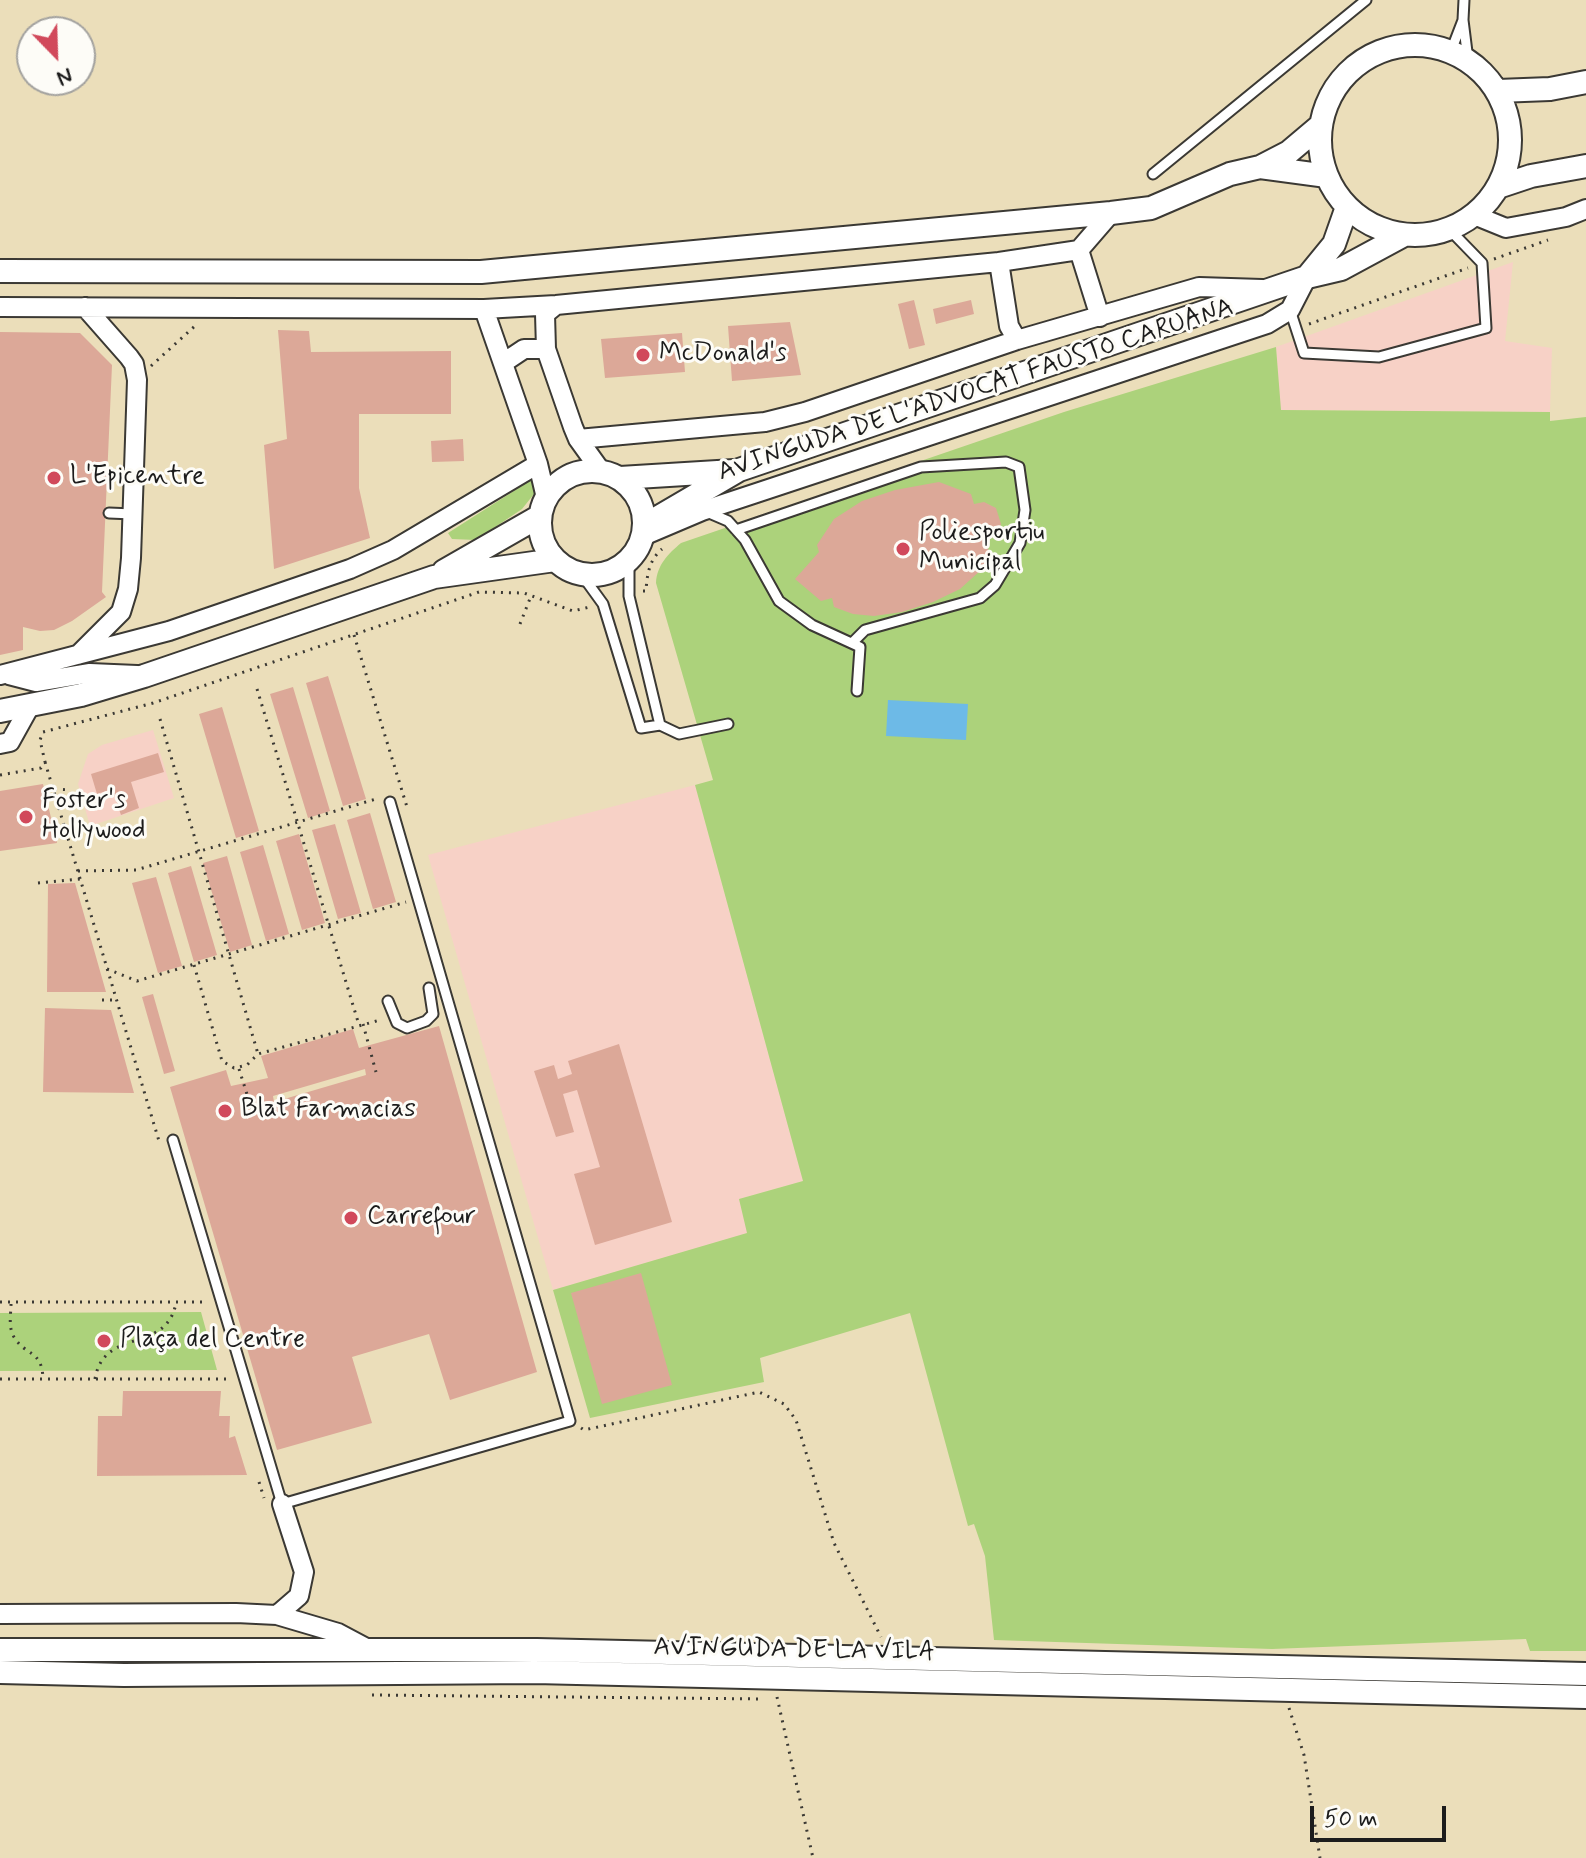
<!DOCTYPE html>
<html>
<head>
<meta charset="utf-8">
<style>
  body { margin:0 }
  #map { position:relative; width:1586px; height:1858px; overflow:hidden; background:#ebdeba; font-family:Mynerve,sans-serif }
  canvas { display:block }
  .north { position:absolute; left:16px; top:16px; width:80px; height:80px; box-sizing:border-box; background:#fdfcf7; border:2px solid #a3a29f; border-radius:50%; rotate:157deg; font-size:22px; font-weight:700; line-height:32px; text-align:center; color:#1c1c1c }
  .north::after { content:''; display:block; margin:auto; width:28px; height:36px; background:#d1495b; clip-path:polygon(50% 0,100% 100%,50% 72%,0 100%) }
  .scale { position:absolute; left:1310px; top:1806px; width:136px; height:36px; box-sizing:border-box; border:4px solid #1c1c1c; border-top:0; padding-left:10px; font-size:24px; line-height:28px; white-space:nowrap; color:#1c1c1c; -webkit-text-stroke:6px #fdfcf7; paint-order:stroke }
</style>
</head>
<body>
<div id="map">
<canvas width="1586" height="1858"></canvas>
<div class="north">N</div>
<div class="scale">50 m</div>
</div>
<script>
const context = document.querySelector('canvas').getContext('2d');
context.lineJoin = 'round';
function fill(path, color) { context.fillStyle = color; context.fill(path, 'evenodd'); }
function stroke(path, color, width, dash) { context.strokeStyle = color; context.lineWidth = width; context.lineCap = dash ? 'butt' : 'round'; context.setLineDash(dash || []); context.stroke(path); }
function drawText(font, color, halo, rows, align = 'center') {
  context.font = font + ' Mynerve,sans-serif'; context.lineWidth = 6; context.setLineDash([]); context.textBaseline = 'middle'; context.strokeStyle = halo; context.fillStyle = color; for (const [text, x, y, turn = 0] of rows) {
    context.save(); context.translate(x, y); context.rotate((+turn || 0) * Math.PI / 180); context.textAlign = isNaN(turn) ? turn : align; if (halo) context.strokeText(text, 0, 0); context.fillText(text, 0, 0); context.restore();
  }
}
const built = new Path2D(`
  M1513,262L1505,341L1552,348L1550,412L1280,410L1276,347Z
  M153,730L174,798L90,826L78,784L88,754L102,745Z
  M695,785L803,1181L739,1199L748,1233L553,1290L428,855Z`);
const green = new Path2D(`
  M1276,347L1281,410L1550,412V421L1586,417V1651H1530L1526,1639L1272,1649L994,1640L985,1556L974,1524L968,1526L910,1313L760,1358L764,1382L590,1418L553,1290L747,1233L739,1199L803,1181L695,785L713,780L656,583C657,565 668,554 681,543L1064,412Z
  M531,480L534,486V494L522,509L476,540L452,539L448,533Z
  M201,1312L217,1370L0,1371V1313Z`);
const water = new Path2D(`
  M888,700L968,704L966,740L886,736Z`);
const building = new Path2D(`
  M914,300L925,345L909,349L898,304Z
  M971,300L974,314L936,324L933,309Z
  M790,322L801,375L732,381L728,326Z
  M278,330L309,331L311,352L451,351V414H359V488L370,538L274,569L264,445L287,439Z
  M0,332L80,333L112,365L102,592L106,597L72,621L54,630L40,631L23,627V650L0,655Z
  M682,333L685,372L605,378L601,339Z
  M463,439L464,461L432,462L431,441Z
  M939,482L971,494L974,504L984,502L996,508L1001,524L997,535L985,541L990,554L981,570L960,589L933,602L902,612L874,616L853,614L834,607L832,598L821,601L795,579L819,552L817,545L834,519L862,501L895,490Z
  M328,676L366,799L343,806L306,683Z
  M293,687L330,811L308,818L270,694Z
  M222,707L259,831L236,838L199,714Z
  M158,753L164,772L131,782L139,808L121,815L112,789L97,794L91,774Z
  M43,784L57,843L0,851V791Z
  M370,813L396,902L373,909L347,820Z
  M335,824L361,913L338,919L312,830Z
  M299,834L325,923L302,930L276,841Z
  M263,845L289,934L266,941L240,852Z
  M227,856L252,945L230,952L203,863Z
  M191,866L217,955L194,962L168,873Z
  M156,877L182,966L158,973L132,883Z
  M75,883L106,992H47L48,884Z
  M153,994L175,1071L164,1074L142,997Z
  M45,1008L111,1010L134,1093L43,1092Z
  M439,1026L537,1372L450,1400L429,1334L352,1357L372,1423L277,1450L170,1087L226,1070L231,1086L268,1078L261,1056L353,1029L359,1048ZM365,1069L366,1075L274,1102L273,1096Z
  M619,1044L672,1222L595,1245L574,1174L600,1167L577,1090L563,1094L574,1132L556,1137L534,1071L554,1065L558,1079L572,1074L568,1061Z
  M641,1273L672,1385L602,1404L571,1293Z
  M123,1391H221L219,1416H230L229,1438L235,1436L247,1475L97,1476L98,1416H122Z`);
const path = new Path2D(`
  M1494,259L1548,240
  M1309,324L1468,268
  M151,366L196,325
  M643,591H646C647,575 649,560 662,549
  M520,624L531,596
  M354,635L407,807
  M257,689L359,1025
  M160,719L258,1054
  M45,762L159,1141
  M0,775L41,768L45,762L40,740L43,732L153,703L479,592L524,593L573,611L590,607
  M55,789L71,790
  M78,871L136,870L376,799
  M38,883L80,879
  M194,965L222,1061L234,1068L247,1065L258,1054L380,1020
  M107,969L137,981L406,902
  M102,1000H116
  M363,1024L376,1072
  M239,1069L252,1110
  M0,1302H207
  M11,1304C11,1314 8,1327 14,1337C26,1357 42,1349 43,1379
  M0,1379H230
  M95,1379C104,1326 166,1355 176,1303
  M581,1428L584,1430L759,1392L784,1404L796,1420L834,1543L881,1637
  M259,1482L264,1498
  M372,1695L764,1699
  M777,1697L813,1858
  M1289,1708L1304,1755L1320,1858`);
const service = new Path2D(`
  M1463,20L1464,0
  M1451,51L1463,20L1468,60
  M1153,174L1366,0
  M1290,310L1304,353L1379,357L1486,328L1482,263L1449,229
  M707,512L728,521L745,540L779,601L812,625L860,647L857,691
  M109,513L133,514
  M736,530L921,467L1006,462L1019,467L1025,510L1020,543L995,585L980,598L865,630L853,642
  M629,561V596L660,725
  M582,575L603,604L641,728L660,725L679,734L728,724
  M388,1001L397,1023L407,1028L426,1021L433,1014L429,988
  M173,1140L282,1504L570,1421L390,802`);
const minor = new Path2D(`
  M1474,215L1506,228L1566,217L1586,209
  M1079,250L1100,317
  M999,262L1009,326L1017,340
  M556,305L545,314L546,349L573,427L578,439L601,471
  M0,307L484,309L556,305L999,262L1079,250L1111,213
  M484,309L538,464L546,498
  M503,363L524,349H546
  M578,439L765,422L805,412L1017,340L1199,287L1262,289
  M643,536L702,511L1267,324L1290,310L1307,277
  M78,655L121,612L128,589L131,558L137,380L134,364L129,357L85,307
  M0,675L169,631L350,569L393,550L538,464
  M9,675L36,682L90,673L137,675
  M0,744L10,742L30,706
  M0,1614L236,1613L277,1615L338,1633L370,1650
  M277,1615L299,1596L304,1572L282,1504`);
const tertiary = new Path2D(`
  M1320 140a95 95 0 1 1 190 0a95 95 0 1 1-190 0Z
  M1498,91L1550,89L1586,82
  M1260,167L1327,176
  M1498,187L1531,176L1586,166
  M0,271L481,272L1111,213L1151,208L1230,174L1260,167L1289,152L1321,125
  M1307,277L1334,244L1347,207
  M540 523a52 52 0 1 1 104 0a52 52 0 1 1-104 0Z
  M620,478L734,471
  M645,525L739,470L1307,277L1341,269L1404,235
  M444,571L540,516
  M0,711L81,695L144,676L434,577L555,560
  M0,1650H537L1586,1674
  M0,1672L124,1675L535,1672L1586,1697`);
const markers = [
  [643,355,8,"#d1495b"],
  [54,478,8,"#d1495b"],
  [903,549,8,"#d1495b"],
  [26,817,8,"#d1495b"],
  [225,1111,8,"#d1495b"],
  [351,1218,8,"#d1495b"],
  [104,1341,8,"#d1495b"]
];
const poiNames = [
  ["McDonald's",659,355],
  ["L'Epicentre",70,478],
  ["Poliesportiu",919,534],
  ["Municipal",919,564],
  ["Foster's",42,802],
  ["Hollywood",42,832],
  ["Blat Farmacias",241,1111],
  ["Carrefour",367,1218],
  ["Plaça del Centre",120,1341]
];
const streetNames = [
  ["AVINGUDA DE L'ADVOCAT FAUSTO CARUANA",976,391,-18],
  ["AVINGUDA DE LA VILA",794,1651,1]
];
fill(built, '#f7d1c6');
fill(green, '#acd27b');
fill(water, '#6dbae7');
fill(building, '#dca898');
stroke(service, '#3b3934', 13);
stroke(minor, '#3b3934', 22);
stroke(tertiary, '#3b3934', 26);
stroke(path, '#3b3934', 3, [2, 6]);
stroke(service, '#fff', 9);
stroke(minor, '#fff', 18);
stroke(tertiary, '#fff', 22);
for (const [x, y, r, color] of markers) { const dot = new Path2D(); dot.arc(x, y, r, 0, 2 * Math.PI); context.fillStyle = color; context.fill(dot); stroke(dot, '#fdfcf7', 3); }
drawText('26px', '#1c1c1c', '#fdfcf7', poiNames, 'left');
drawText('26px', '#1c1c1c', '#fdfcf7', streetNames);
</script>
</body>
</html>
